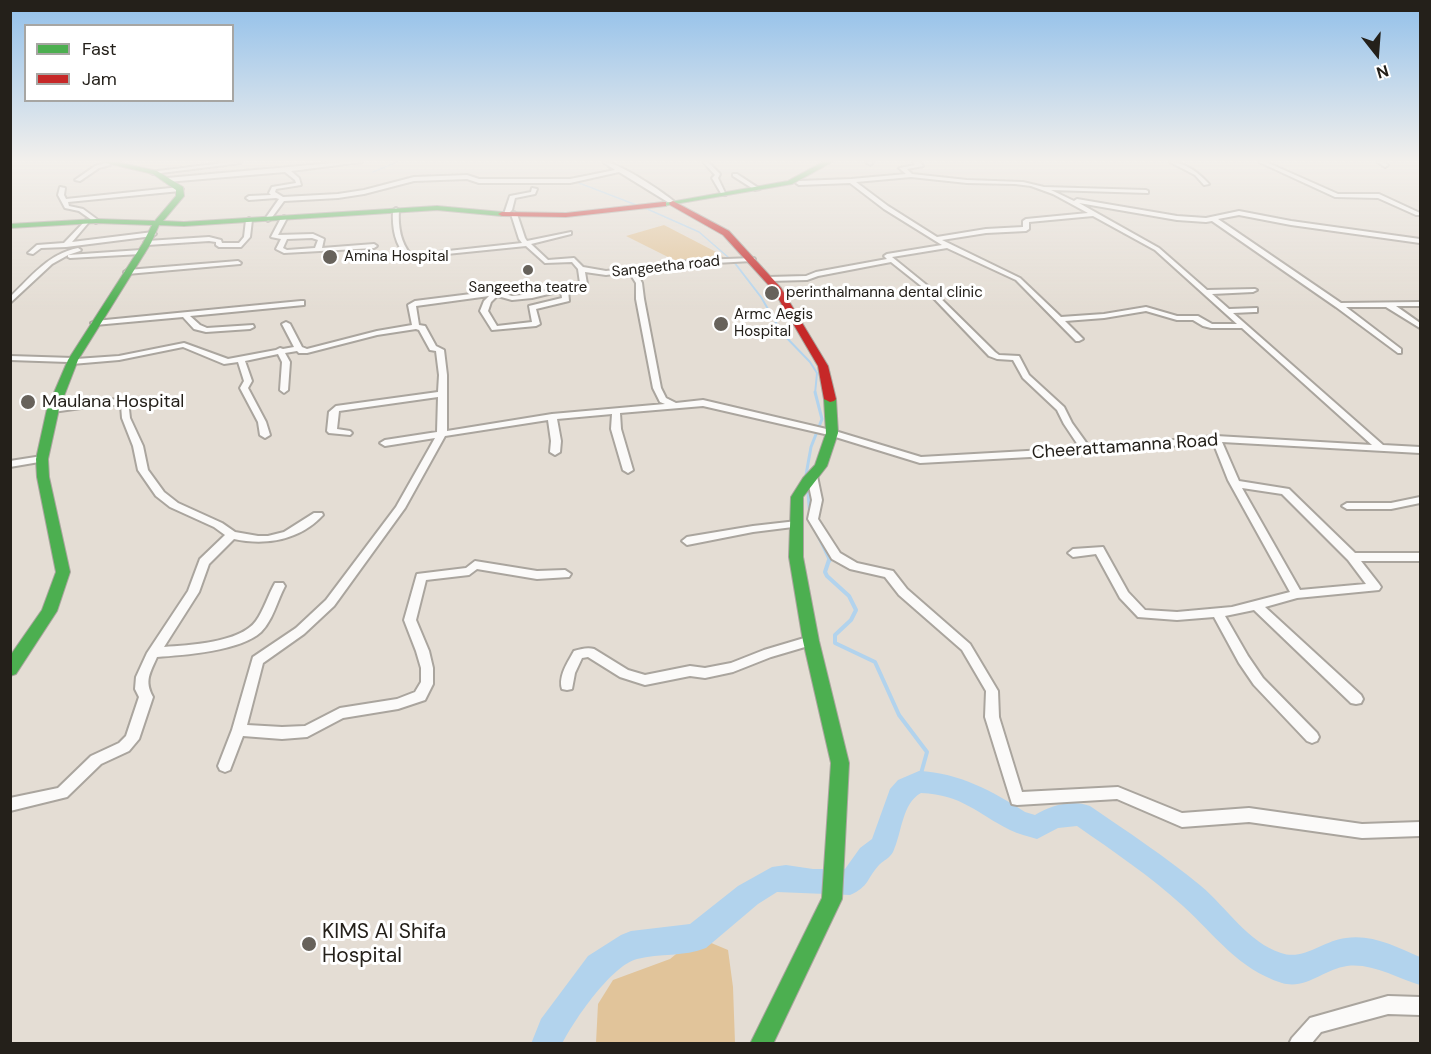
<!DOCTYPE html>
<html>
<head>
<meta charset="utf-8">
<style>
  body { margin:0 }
  #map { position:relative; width:1431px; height:1054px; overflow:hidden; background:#e4ddd4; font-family:"DM Sans",sans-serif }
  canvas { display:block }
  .frame { position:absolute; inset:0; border:12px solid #24201a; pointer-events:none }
  .legend { position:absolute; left:24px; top:24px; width:210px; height:78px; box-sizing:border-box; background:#fff; border:2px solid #a7a6a3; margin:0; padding:8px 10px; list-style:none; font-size:18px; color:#24201a }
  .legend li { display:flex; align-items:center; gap:12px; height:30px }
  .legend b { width:30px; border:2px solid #a7a6a3 }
  .north { position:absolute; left:1347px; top:24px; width:60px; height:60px; -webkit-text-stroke:4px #fff; paint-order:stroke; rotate:163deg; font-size:16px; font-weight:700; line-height:24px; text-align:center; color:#24201a }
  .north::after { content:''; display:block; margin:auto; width:21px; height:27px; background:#24201a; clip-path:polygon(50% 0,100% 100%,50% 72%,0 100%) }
</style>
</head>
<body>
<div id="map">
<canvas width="1431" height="1054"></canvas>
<div class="frame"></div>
<ul class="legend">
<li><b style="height:8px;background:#4caf50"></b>Fast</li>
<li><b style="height:8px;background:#c62828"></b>Jam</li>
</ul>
<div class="north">N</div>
</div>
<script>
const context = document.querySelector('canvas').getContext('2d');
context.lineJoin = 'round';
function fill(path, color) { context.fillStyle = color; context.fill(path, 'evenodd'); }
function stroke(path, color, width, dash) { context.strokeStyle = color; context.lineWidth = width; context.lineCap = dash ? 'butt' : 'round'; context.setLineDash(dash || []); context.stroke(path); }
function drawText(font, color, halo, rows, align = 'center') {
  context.font = font + ' "DM Sans",sans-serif'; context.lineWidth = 6; context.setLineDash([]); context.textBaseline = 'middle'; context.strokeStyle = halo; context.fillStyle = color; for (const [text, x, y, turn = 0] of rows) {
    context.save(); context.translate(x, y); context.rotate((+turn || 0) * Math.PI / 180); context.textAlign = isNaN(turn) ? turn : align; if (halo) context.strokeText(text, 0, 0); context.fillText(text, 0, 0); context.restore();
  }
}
const green = new Path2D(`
  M664,225L720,254L724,258L680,263L626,236Z
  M697,937L728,950L733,987L735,1043H596L598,1004L613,980L670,959Z`);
const streamFar4 = new Path2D(`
  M373,172L397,162
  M579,183L639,206
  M645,208L699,232L736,264`);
const streamFar3 = new Path2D(`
  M734,262L761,297L782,333L810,362L817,373L815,394`);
const streamFar2 = new Path2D(`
  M806,475L811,447L822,419L815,392
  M808,493L810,517
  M812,523L830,561`);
const streamFar1 = new Path2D(`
  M829,560L825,572L827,576L849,596L856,610L851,620L835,635V643L875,662L899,715L927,752L920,777`);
const stream = new Path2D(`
  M919,782L921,775`);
const river = new Path2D(`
  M919,771C960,773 992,791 1025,812L1035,815C1051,805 1072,799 1090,806C1128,832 1166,857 1201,886C1226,907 1249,943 1281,953C1304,961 1324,940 1346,938C1372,934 1397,947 1420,957V985C1396,978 1373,963 1347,966C1324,969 1306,990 1282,983C1238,969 1215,935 1183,906C1150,876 1113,851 1077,826L1058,828L1037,839C1028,836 1018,834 1010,830C976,813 963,795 921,793C902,803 902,833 893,852C890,858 884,860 879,865C867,878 869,887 850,895L777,892L758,904L706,948C684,957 660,953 637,959C612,965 574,1020 562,1044H531L541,1019L588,956L621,935L631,931L690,924L738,886L772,867L786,865L813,869H845L860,848L872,839L890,789L898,780Z`);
const street = new Path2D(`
  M108,162L110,165L99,168L80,181L75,180L95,166Z
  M230,162L241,163L153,174L150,172Z
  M343,162H362L291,171L299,178L301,185L276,189L275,192L283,197L338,194L364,190L414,177L467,175L479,179H570L615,170L603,162C619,162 663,192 676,203L671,204L619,172L570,183H479L467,179L414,181L364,194L338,198L284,201L270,220L268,221L265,219L279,199L276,198L249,200L246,198L249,196L271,195L269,193L272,187L296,183L295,180L285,172L167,182L164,180L167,178Z
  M703,162H708L720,174L718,178L726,195H722L712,178L715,175Z
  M866,162H872L873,163L870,165Z
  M913,162H919L923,166L907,169L912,174L967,180L1023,182L1044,187L1146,190L1148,191V193L1051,190L1074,201L1077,199L1177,216L1206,218L1239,211L1291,221L1420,239V243L1291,225L1239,215L1218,219L1341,303L1420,302V306H1396L1420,323V328L1386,307H1346L1401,349V353H1398L1336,307L1212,221L1206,222L1177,220L1079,203L1159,248L1207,290L1255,289L1257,290L1253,292L1212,294L1229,309L1257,308V312H1254L1233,313L1383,445L1420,447V453L1222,442L1239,481L1289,489L1355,553H1420V561H1361L1379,584L1381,587L1379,590L1297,598L1265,607L1361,695L1363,699L1361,703L1356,704L1351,703L1254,610L1225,616L1248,656L1263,678L1317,733L1319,737L1317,741L1312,743L1307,741L1254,685L1239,663L1214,617L1177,620L1138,617L1120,598L1096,554L1073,557L1068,553L1073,549L1103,547L1128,592L1145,610L1177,612L1232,607L1290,592L1228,480L1213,442L1085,454L920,463L829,435L703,406L620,413L621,429L633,470L628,473L623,470L611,429L612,414L557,419L561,441L560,452L555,455L550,452L551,441L548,420L445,436L405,508L334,606L304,634L263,663L247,725L282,727L305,726L340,708L397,699L415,692L421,682V668L416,651L404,620L417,574L466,568L475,561L537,571L565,570L571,574L569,577L537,579L477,569L469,575L426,580L416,620L429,651L433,668V684L425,700L398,709L343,718L307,737L282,739L243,736L230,770L225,772L220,770L218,766L232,730L253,657L296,628L326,600L396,507L435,438L385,446L380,443L385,440L437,432L438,397L339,411L337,429L350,431L352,433L350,435L329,433L327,431L329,412L336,406L438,392L439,375L436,351L430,350L419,330L416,329L377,335L307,353H299L297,351L285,353L290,362L288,390L284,393L280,390L282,362L278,354L245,361L252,381L248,388L266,422L270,435L265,438L260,435L258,422L240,388L244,381L238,362L224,364L183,347L119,360L72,364L68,362L10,360V356L73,358L76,359L119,356L184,343L228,359L276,350L280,348L283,349L294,347L282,324L286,322L290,324L302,347L307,349L377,331L412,325L408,305L415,301L495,291L512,296L532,294L580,283L578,269L572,262L545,263L526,246L407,258C395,244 392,229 393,210L396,208L399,210C398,226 400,242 411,255L522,243L519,239L511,214L514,212L517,214L525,238L527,241L571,232V234L531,244L548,260L574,258L583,267L606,271L697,260L754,258L755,259L752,261L697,264L636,271L642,283L644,299L661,388L666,398L676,403L703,400L835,431L921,457L1080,448L1064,424L1057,410L1023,378L1013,360L997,359L989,356L925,289L891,262L818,276L807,280L768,281L765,279L768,277L806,276L816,272L887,259L884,256L887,254L942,245L884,209L850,183L799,185L796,183L799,181L851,179L906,174L899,168L915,165ZM911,177L967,183L1015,184L1031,186L1053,194L1088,213L1026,219L1023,221V227L986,229L937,237L888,206L856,182ZM1093,216L1155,250L1237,324H1212L1198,316H1177L1146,307L1104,314L1061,317L1020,278L942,240L986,233L1026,231L1029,229V222ZM947,248L1016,280L1076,341H1079L1083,339L1065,321L1104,318L1146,311L1177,320H1193L1203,326L1211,328H1242L1372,445L1216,436L1090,448L1072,423L1064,407L1029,375L1019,356L999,355L995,352L929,287L892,257ZM585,272L606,275L629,272L636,283V299L653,388L660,402L665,404L552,414L447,431V375L444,350L436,346L425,326L419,325L416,306L489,296L484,301L480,311L492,330L536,326L540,324L536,309L569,301L568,290L587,284ZM561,291L562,298L529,306L532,322L497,326L488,311L491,302L496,297L494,295L512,300L532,298ZM1242,488L1282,494L1348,560L1366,584L1300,590Z
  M1170,162C1185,162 1199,173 1209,184L1204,185L1195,175Z
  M1259,162H1266L1338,194H1379L1420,213V215H1416L1378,198L1335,197Z
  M1377,162H1384L1388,165L1385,167Z
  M733,174H737L760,189L755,190L733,176Z
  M60,187L65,188L64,195L66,199L180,187L183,189L180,191L68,202L69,206L83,209L98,220V222L96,223L79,211L65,208L58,195Z
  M532,188L537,189L535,194L515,198L512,210L508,214H504L510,196L531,192Z
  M284,216L287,218L278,235L313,234L324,239L322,248L374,244L377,246L374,248L284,253L276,249L281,239L271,237L281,218ZM312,238L318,240L315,248L287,250L283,248L287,239Z
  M249,218L252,220L250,237L241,247H219L216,245V242L209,241L147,245L144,243L147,241L209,237L221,240L222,243H239L244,237L246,220Z
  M86,220L89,222L72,242L153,232L156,234L153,236L66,247L41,248L33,254L28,253L37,245L64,243Z
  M78,248L81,250L80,251L68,255L141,250L144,252L141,254L70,258L68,257V255L52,264L10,303V297C32,276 48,254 78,248Z
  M238,261L241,263L240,264L127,274L124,272L127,270Z
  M301,301H304V305L190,316L200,325L207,328L253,325L254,327L250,329L206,332L194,329L183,317L95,325L91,323L95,321Z
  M102,399L128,400L130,418L143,446L148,470L164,492L178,503L222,523L235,532L258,536H268L284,532L314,513H322L323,515C300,540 266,546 234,539L209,564L199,592L164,647C189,645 240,643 256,621C264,610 268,595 275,583H283L285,586C277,601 273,620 261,632C240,651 185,655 157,657C150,673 144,681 153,697L139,739L129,751L101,764L67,797L10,811V798L58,788L91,756L119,743L126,736L139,697L135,689L136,677L147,653L188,591L200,559L225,535L214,527L170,507L156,496L138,470L133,446L122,418L121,405H102L53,412L49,409L53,406Z
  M42,456L45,457L47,459L45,461L10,467V461Z
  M812,473L817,476L822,500L818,519L840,553L857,563L893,571L907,589L970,644L998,691L999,717L1022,792L1118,787L1182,813L1249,808L1362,824L1420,822V836L1362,838L1249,822L1182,827L1117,799L1017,805L1012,804L985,717L986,691L962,650L899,595L885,577L850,569L832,559L808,519L812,500L807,476Z
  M1420,497V503L1391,509H1347L1342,506L1347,503H1391Z
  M797,521L801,522L802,524L801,526L753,532L687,545L682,541L687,537L753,526Z
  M811,636L815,638L817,641L815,644L771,657L733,672L705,678L690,676L645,685L620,677L588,657L582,658L575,673L572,689L567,690L562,689C558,676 568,662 574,651C580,649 588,647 594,649L628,670L645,675L690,666L705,668L731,663L764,650Z
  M1388,996L1420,997V1015L1388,1014L1321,1032L1311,1044H1289L1292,1038L1310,1018Z`);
const fast = new Path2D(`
  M102,162H117L157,171L183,187L184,196L163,221L184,222L437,206L502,212L506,214L502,216L437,210L184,226L159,225L151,243L78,360L59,409L48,459L49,477L70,572L57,611L16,674L10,676V656L42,610L56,572L37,477L36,459L47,409L68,360L143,243L152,225L96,223L10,228V224L96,219L155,221L176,196V190L153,174Z
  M823,162H832L792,184L663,206L659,204L788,181Z
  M830,396L836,399L838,433L827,466L803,497V557L819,641L849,763L842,899L773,1044H750L822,898L831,763L803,641L789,557L791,497L803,478L815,465L826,433L824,399Z`);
const jam = new Path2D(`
  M673,201L729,231L781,288L828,366L836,399L834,401L830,402L824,399L818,366L774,291L723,235L670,205L669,203Z
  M663,202H666V206L566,217L502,216L498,214L502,212L566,213Z`);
const markers = [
  [330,257,8,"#67625b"],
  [528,270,6,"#67625b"],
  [772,293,8,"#67625b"],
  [721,324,8,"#67625b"],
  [28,402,8,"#67625b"],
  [309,944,8,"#67625b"]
];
const farPoinames = [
  ["Amina Hospital",344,257],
  ["Sangeetha teatre",528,288,"center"],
  ["perinthalmanna dental clinic",786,293],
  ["Armc Aegis",734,315],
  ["Hospital",734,332]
];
const farStreetnames = [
  ["Sangeetha road",666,267,-6]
];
const poiNames = [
  ["Maulana Hospital",42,402]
];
const streetNames = [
  ["Cheerattamanna Road",1125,447,-4]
];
const nearPoinames = [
  ["KIMS Al Shifa",322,932],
  ["Hospital",322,956]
];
fill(green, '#e1c49a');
stroke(streamFar4, '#b2d3ed', 1.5);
stroke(streamFar3, '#b2d3ed', 2);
stroke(streamFar2, '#b2d3ed', 3);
stroke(streamFar1, '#b2d3ed', 4);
stroke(stream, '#b2d3ed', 4.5);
fill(river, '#b2d3ed');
stroke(street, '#aaa59e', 4);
stroke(fast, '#aaa59e', 2);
stroke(jam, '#aaa59e', 2);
fill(street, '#fbfaf9');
fill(fast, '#4caf50');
fill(jam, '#c62828');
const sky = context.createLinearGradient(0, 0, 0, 310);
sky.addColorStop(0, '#92c0ea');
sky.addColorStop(0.52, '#f3f0ec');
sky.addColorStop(1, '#f3f0ec00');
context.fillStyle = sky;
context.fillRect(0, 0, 1431, 310);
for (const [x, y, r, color] of markers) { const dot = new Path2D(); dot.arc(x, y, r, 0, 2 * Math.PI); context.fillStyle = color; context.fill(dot); stroke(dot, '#fff', 2); }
drawText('15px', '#24201a', '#fff', farPoinames, 'left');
drawText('15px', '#24201a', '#fff', farStreetnames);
drawText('18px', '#24201a', '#fff', poiNames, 'left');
drawText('18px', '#24201a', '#fff', streetNames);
drawText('21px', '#24201a', '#fff', nearPoinames, 'left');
</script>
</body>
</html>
